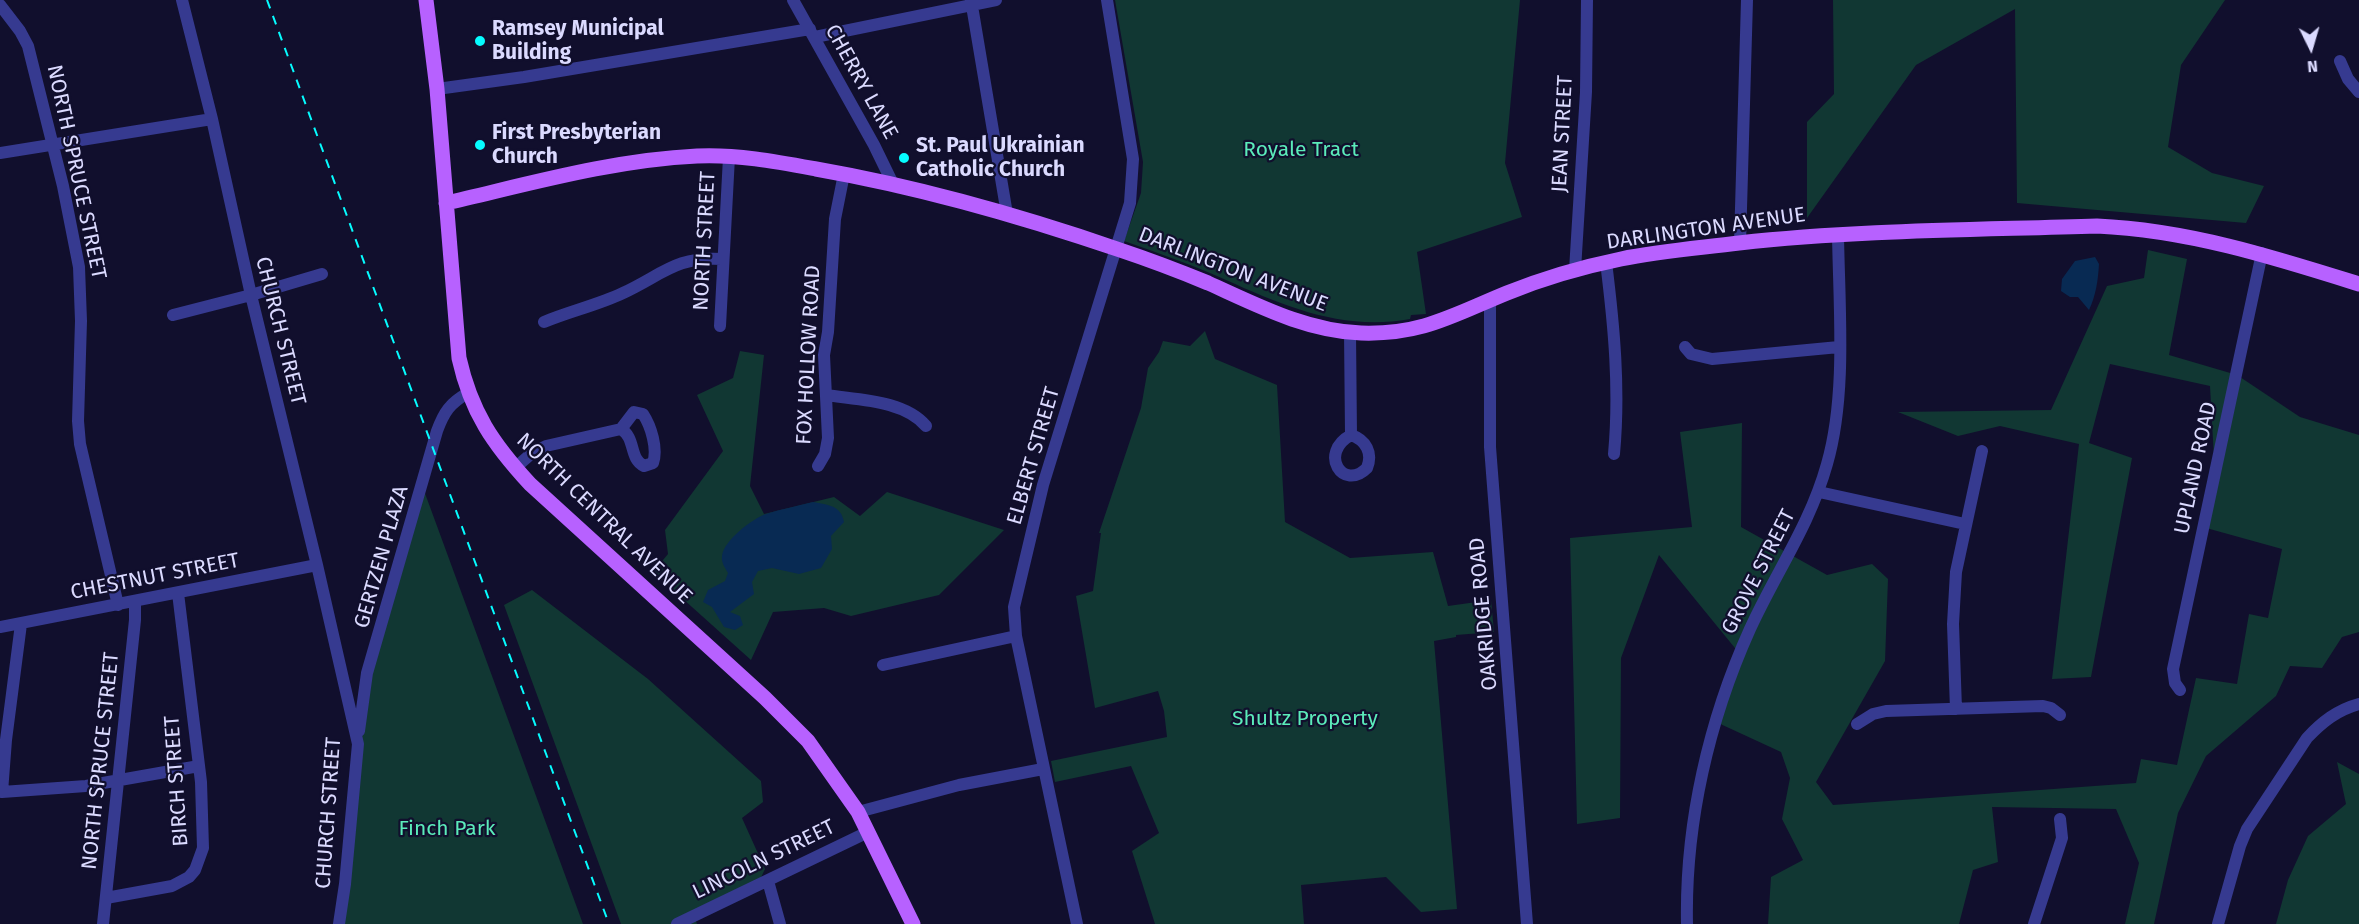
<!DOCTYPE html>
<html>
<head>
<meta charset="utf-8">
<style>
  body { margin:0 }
  #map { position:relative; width:2359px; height:924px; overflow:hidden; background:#110f2d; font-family:"Fira Sans",sans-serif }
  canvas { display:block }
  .north { position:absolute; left:2281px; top:18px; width:60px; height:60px; -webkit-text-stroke:4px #110f2d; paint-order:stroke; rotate:175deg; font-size:16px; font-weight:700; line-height:24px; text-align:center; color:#dbdaff }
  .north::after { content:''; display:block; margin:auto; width:21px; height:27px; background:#dbdaff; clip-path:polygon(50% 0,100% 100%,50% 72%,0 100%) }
</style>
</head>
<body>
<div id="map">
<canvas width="2359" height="924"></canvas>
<div class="north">N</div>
</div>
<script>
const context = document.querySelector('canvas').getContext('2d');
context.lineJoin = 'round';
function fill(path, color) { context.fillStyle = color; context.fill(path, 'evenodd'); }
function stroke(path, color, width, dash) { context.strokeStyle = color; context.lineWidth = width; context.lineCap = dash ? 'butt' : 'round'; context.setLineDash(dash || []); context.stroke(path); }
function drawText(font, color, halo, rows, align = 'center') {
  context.font = font + ' "Fira Sans",sans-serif'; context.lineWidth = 4.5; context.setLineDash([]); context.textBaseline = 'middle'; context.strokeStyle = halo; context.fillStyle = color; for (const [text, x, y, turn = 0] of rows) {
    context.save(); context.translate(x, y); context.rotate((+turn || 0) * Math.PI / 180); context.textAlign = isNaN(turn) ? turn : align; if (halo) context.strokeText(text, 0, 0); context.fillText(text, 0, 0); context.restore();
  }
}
const green = new Path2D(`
  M1115,0H1520L1505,163L1522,217L1417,252L1426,314L1411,315L1410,319C1343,331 1286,307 1226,280C1193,265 1158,253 1124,241L1141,193L1143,162Z
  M1833,0H2225L2181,65L2168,147L2212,173L2264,186L2246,223L2017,203L2015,9L1916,65L1807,218V122L1834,94Z
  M2148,250L2187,259L2169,355L2237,375L2300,417L2359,435V632L2342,637L2322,668L2290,666L2276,696L2206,756L2178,813L2154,924H2125L2139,863L2116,809L1992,807L1998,862L1973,870L1959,924H1768L1771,877L1803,860L1782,819L1790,778L1781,752L1716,722L1739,653L1659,555L1621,658L1620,818L1577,824L1570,538L1692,527L1680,432L1742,423L1741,527L1827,575L1872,564L1888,579L1885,661L1816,782L1833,805L2136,783L2141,759L2177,765L2196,678L2237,684L2249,614L2268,618L2282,549L2199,526L2214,458L2210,386L2110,364L2089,443L2132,458L2091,677L2052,679L2079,444L2000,426L1958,436L1898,412L2051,410L2107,286L2144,278Z
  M1205,331L1215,359L1277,385L1285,522L1350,558L1433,552L1448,606L1491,600L1494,632L1456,635V637L1434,641L1457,909L1421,912L1386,877L1301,885L1304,924H1155L1132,851L1159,833L1131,766L1055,782L1051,761L1167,737L1164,711L1158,691L1095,708L1076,596L1093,591L1101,533H1099L1141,408L1148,368L1159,352L1163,341L1190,346Z
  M740,351L764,355L750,486L764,514L834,497L860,516L887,492L1004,530L939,595L851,616L824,608L773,612L751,660L653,572L668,554L665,530L723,451L697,395L733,378Z
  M419,477L583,924H340L367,670Z
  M532,590L648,679L761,781L763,802L742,818L765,869L756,888L695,919L697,924H621L504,605Z
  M2337,762L2359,774V924H2276L2288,880L2308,836L2346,804Z`);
const water = new Path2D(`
  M2095,257L2099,264C2098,281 2096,295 2089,310L2078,297H2070L2061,291L2062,279L2075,261Z
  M813,502C828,505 841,505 844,522L831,536L832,549L821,568L799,574L772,568L758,571L752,582L754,594L730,612L740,616L743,625L735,630L724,627L712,607L703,602L708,590L725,581L728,573C725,568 721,562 722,556C724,540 752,519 766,514C781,509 798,506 813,502Z`);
const minor = new Path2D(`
  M182,0L212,119L251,295L317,565L358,744L345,884L339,924
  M793,0L874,145L893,184
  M971,0L1007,214
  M0,5L20,31L28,46L63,186L79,267L81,321L78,421L80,444L118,605
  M815,37L996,0
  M2340,61L2348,79L2359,92
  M437,89L524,77L810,29
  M0,153L212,119
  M1740,243L1747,0
  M1606,262C1614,326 1620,389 1614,454
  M1575,270L1586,92L1587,0
  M1490,300V447L1527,924
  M173,315L251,295L322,274
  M544,322C570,311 598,305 623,293C662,275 676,256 722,259
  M720,326L729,157
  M1350,332L1351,435
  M1685,347L1691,354L1712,359L1839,347
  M826,395C858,400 904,400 926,426
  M634,412L643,414C651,426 658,449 653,463L644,466C629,459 636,438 621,429Z
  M1351,435C1366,440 1373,453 1367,468C1343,492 1318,453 1351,435Z
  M818,466L825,454L828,438L824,355L828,332L835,219L844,174
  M515,468L532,453L546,446L621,429
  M1819,492L1965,524
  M21,624L6,740L2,792L86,786L199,766
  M0,627L317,565
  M883,665L1016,636
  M2180,690L2175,683L2173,669L2262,253
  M1956,709L1953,624L1956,572L1982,451
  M1857,724L1873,714L1886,711L2043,706L2051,708L2060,715
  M359,731L367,673L437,431C444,412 450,403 468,393
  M858,812L959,785L1043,769
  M768,881L780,924
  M106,898L172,886L189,877L195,870L203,848L201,782L178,593
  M103,924L135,620V602
  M677,924L868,832
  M1077,924L1016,636L1014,607L1043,485L1130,203L1133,159L1107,0
  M1687,924C1685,823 1709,720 1750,629C1776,572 1810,525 1827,464C1847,395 1839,307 1838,234
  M2034,924L2062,838L2060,819
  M2218,924L2240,846L2247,829L2307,738C2322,722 2337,710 2359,704`);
const major = new Path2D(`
  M426,0L437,89L459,358C471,412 493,444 530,484L765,698L808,741L858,812L913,924
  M446,203C529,184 612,160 697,156C736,154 778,162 816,169C919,187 1021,216 1120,250C1150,260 1179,271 1208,283C1257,305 1306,331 1361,333C1422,335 1453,315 1507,293C1544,278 1582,267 1621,259C1660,251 1700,248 1739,243C1858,230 1977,230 2097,226C2188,230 2273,257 2359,284`);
const rail = new Path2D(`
  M267,0L609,924`);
const markers = [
  [480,41,6,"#06fcff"],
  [480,145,6,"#06fcff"],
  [904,158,6,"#06fcff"]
];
const poiNames = [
  ["Ramsey Municipal",492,29],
  ["Building",492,53],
  ["First Presbyterian",492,133],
  ["Church",492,157],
  ["St. Paul Ukrainian",916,146],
  ["Catholic Church",916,170]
];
const streetNames = [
  ["CHERRY LANE",861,82,61],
  ["JEAN STREET",1563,134,-87],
  ["NORTH SPRUCE STREET",76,172,78],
  ["DARLINGTON AVENUE",1706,229,-8],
  ["NORTH STREET",705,241,-87],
  ["DARLINGTON AVENUE",1233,270,21],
  ["CHURCH STREET",280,331,76],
  ["FOX HOLLOW ROAD",809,355,-87],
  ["ELBERT STREET",1034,456,-74],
  ["UPLAND ROAD",2196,468,-78],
  ["NORTH CENTRAL AVENUE",604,519,44],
  ["GERTZEN PLAZA",382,557,-74],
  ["GROVE STREET",1759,572,-63],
  ["CHESTNUT STREET",155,577,-11],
  ["OAKRIDGE ROAD",1484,614,-95],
  ["NORTH SPRUCE STREET",101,761,-84],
  ["BIRCH STREET",177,781,-94],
  ["CHURCH STREET",329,813,-86],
  ["LINCOLN STREET",764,860,-26]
];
const parkNames = [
  ["Royale Tract",1301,150],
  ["Shultz Property",1305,719],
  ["Finch Park",447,829]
];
fill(green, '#113733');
fill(water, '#082a53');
stroke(minor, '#363a90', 12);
stroke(major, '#b761ff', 15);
stroke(rail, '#06fcff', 2, [9, 8]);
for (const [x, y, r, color] of markers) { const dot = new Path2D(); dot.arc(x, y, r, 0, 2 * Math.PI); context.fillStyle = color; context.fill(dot); stroke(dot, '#110f2d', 2); }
drawText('bold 21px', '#dbdaff', '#110f2d', poiNames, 'left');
drawText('21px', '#dbdaff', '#110f2d', streetNames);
drawText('21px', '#5bebba', '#110f2d', parkNames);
</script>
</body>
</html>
